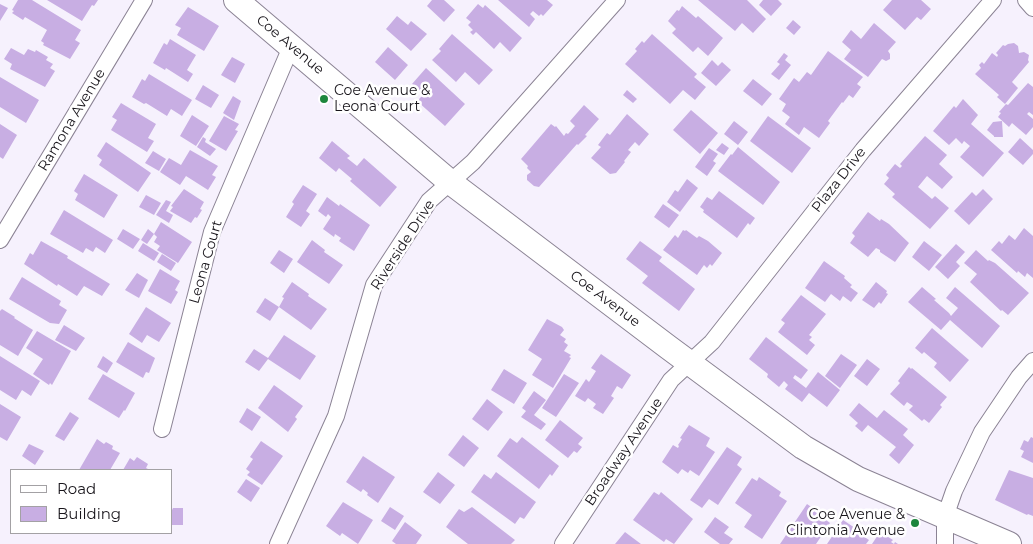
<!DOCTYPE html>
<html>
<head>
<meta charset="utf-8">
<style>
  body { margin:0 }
  #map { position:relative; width:1033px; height:544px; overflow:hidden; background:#f6f1fd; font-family:Montserrat,sans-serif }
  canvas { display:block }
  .legend { position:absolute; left:10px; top:469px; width:162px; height:65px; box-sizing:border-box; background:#fff; border:1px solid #a3a1a4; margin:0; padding:6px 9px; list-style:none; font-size:15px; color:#18151b }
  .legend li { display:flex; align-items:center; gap:10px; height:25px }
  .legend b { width:25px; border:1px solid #a3a1a4 }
</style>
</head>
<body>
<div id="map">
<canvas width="1033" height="544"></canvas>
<ul class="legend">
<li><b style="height:6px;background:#fff"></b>Road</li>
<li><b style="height:14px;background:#c8aee3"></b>Building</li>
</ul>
</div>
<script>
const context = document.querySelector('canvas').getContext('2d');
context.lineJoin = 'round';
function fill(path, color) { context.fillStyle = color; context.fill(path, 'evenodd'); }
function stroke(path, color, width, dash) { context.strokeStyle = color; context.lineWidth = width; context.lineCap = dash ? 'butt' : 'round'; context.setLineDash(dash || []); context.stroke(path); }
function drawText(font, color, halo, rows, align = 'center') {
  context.font = font + ' Montserrat,sans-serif'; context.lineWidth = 5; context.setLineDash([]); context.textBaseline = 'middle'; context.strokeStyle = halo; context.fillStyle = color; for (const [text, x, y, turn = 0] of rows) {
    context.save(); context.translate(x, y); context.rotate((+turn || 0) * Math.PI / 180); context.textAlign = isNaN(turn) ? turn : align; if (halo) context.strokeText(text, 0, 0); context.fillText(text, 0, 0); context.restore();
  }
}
const building = new Path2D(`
  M18,0H32L81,30L75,40L80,43L70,59L43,45L44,43L41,41L47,30L25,17L23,20L12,13L14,11L12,10Z
  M47,0H98L94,6L92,5L82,21Z
  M432,0H444L455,10L444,22L427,6Z
  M498,0H547L553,5L543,16L541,14L539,16L533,11L530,14L535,19L529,27Z
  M698,0H747L766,19L753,33L742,23L735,31Z
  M763,0H778L782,4L771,16L759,5Z
  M892,0H921L931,9L921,20L917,17L905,30L883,10Z
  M0,4L8,8L0,21Z
  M478,4L483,8L485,5L522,38L510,52L500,42L494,49L476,32L473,35L470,32L473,30L468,25L471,22L466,18Z
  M682,6L696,18L698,16L723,38L708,56L698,47L693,52L672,33L676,29L668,21L677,10L679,11Z
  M188,7L219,26L204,51L177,35L181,28L175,25Z
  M397,16L408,25L411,21L427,34L411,51L386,29Z
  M793,20L801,27L794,35L786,28Z
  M874,23L896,42L888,51L890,54V59L886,61L882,59L868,77L844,59L851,50L842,42L851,30L861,39Z
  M452,34L493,70L479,85L465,72L456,82L432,60L441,51L439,49Z
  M652,34L697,74L694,77L706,87L695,100L683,90L670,104L625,64L637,51L635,49L642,41L644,43Z
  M170,39L196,55L187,70L193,74L188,82L166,68L165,70L153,63L164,43L167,45Z
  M1014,43L1018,46L1019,53L1024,52L1029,55L1028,60L1029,62L1012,82L1018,88L1005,104L997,97L999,95L975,74L981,68L979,65L982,62L984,64L992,53L997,57L998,55L996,53L1003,45L1005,46L1008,44Z
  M388,47L408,65L395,80L375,62Z
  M11,48L24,55L28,49L35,52L36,50L48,57L46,60L53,64L50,68L55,71L45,87L10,69L12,64L4,59Z
  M828,51L863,77L857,84L861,87L853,98L849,95L843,103L842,102L828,121L830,123L819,138L804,127L799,135L785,124L790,117L782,111L786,104L779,99L794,78L799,82L807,72L811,75Z
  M784,53L788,56L785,60L791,65L779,80L771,74L780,64L777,62Z
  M232,57L245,64L235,83L221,75Z
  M712,60L718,66L722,62L731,70L716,86L701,73Z
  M426,68L465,104L445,126L417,101L424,94L412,84Z
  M149,74L192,100L182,116L171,109L167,116L146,103L144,104L132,97L142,79L145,81Z
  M0,77L39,100L26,123L0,107Z
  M753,79L772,94L762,106L743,91Z
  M1028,83L1033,87V115L1029,112L1027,114L1033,119V127L1026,135L1012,123L1009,127L998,117L1001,113L999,112L1006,104L1008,105Z
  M203,85L219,95L211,108L195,99Z
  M627,90L637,99L633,103L623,95Z
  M233,96L241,101L234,120L223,113Z
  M963,99L978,115L971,124L1004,153L983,177L960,157L970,146L964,141L962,144L956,138L949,145L933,131L954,106L956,108Z
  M121,103L156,124L148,138L154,141L147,152L111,130L117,120L112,117Z
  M584,105L599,119L585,135L587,136L578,145L577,144L539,187L534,186L527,180V175L531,172L527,168L528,166L521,159L551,124L555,127L556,126L564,136L566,133L568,134L575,126L570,121Z
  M691,110L718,133L700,154L673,130Z
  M627,114L649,134L639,146L635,142L628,150L631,152L624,161L625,162L616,173L610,174L591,158L601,147L598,145L607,133L610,135Z
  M192,115L209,126L196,146L180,136Z
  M224,116L239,124L235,130L238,131L226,151L209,141Z
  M768,116L811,148L792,173L750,141Z
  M734,121L748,132L738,145L724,134Z
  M1002,121L1003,137H994V136L987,130L993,122Z
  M0,124L17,135L3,159L0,157Z
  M925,136L947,155L939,164L953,177L942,189L927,176L918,187L932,199L935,196L949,208L930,229L892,197L895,194L884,184L889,178L886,175L895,164L900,168L902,166L900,164Z
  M203,137L206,139L205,142L216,149L210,156L197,147Z
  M1020,138L1033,150V154L1023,165L1008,152Z
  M332,141L350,156L347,158L357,166L364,158L397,187L380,207L350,181L352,179L339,168L336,172L319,158Z
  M106,142L151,173L138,192L99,165L102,160L97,156Z
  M722,143L729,148L724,155L716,150Z
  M738,147L780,182L763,205L718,171L731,154L732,155Z
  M709,148L718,154L713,161L716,163L707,176L695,167Z
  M190,150L218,166L212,175L216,177L208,190L186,176L180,185L160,172L169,158L181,165Z
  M153,151L166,159L159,171L145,163Z
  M84,174L118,195L104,218L75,200L78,194L74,191Z
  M687,179L698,188L680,212L667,202L675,190L678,192Z
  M303,185L317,194L306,211L310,214L301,227L286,217L294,204L292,202Z
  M184,189L204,202L200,209L202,210L197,218L195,217L191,223L170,211L173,207L171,206Z
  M983,189L993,199L969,225L954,211L972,192L976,196Z
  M719,191L755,218L750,225L748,223L737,238L703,212L704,210L700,207L707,197L712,200Z
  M146,195L161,203L154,215L139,207Z
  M327,197L339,206L340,204L370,225L354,251L339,241L341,238L335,234L334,237L323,229L331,217L328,214L326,217L318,211Z
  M166,200L171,202L166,211L173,215L169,223L156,215Z
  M663,204L679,215L669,228L654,217Z
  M64,210L113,240L105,253L96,247L93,252L86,248L83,253L50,234Z
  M868,212L880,221L881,219L889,224L909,243L895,262L880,252V250L876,248L868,257L850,243L855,236L852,233Z
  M161,222L192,242L178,263L157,250L160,246L154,242L157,237L154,234Z
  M1024,228L1033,236V278L1027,273L1025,277L1018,271L1017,273L991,250L999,241L1002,244L1009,235L1015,240Z
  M123,229L140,239L133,249L117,239Z
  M148,229L154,234L147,244L141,240Z
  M683,230L685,231L686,230L697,238L699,236L708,241L722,253L712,266L710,264L707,268L704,265L697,275L663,250L675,235L678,238Z
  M312,240L325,250L324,252L343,265L329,284L297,262Z
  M41,241L68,256L67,258L110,284L102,296L84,286L77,296L58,284L57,286L24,264L30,253L33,255Z
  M640,241L662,257L659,261L695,289L679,311L642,283L648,276L626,259Z
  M924,241L942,255L929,271L912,257Z
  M143,243L159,253L154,261L138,251Z
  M956,244L965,252L956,262L960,266L948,279L935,267Z
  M279,250L293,259L284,273L270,263Z
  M976,250L988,261L989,260L995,263L1029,293L1008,315L1002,310L1001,311L970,282L977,274L964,263Z
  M162,254L176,263L171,271L157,262Z
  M824,261L845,276L844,278L852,285L850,287L858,293L851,302L843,296L840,301L831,294L825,302L805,288Z
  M160,269L180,281L175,290L178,292L171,304L148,291Z
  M137,273L148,280L139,298L125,290Z
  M22,277L61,301L59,305L67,310L59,324L50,323L9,299Z
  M292,282L309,294L308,296L327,309L311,330L279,307L284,298L282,297Z
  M876,282L887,291L886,293L888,294L881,304L879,302L874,308L862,300Z
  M922,287L936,299L934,300L949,313L951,316L958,308L946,298L955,287L1000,326L982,348L950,320L941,330L908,302Z
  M801,295L826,314L809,335L812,337L809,340L815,345L807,355L778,332L785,323L781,320Z
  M265,298L279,307L270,321L256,312Z
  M146,307L171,323L159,342L147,335L142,343L129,334Z
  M2,309L15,317L14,318L33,330L18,356L0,345V311Z
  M547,319L562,327L564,330L560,335L566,339L564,342L568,345L564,351L571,355L569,357L571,358L553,388L532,375L542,359L528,350Z
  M64,325L85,338L76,351L55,340Z
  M932,328L969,360L950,382L934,367L937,363L924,352L922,354L915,348Z
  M37,331L71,351L52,385L50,383L49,385L33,374L43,359L26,348Z
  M284,335L316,356L300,380L268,359L259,371L245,362L254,349L268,358Z
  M766,337L808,370L801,379L795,375L793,378L806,388L818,372L840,390L827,407L809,393L802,402L785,389L788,385L784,381L779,387L767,377L768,374L749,359Z
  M128,342L155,358L149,373L146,372L143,378L116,362Z
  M601,354L631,375L622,389L617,386L611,396L614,398L603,414L593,408L596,404L588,398L585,402L575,396L586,379L589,382L596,371L591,368Z
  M841,354L857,365L840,388L825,376Z
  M0,356L40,381L31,396L22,390L16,400L0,390Z
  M103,356L113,363L107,373L97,367Z
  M867,359L880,369L867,386L854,376Z
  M909,367L911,369L912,368L947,397L940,405L942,407L929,423L924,419L922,421L909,410L913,406L907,402L904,406L890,394L900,383L898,381Z
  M504,369L527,383L514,404L491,390Z
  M103,374L135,393L125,411L124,410L119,418L88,399Z
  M564,374L579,383L556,417L542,408Z
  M274,385L303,406L295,417L297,419L288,432L258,408Z
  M534,391L546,400L534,415L546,424L541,430L521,417L526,411L522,408Z
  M487,399L503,412L488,431L472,419Z
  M859,403L877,418L884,410L908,429L903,435L914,445L899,464L889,455L896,447L868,425L862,432L855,426L858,423L849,415Z
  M0,404L21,417L7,441L0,437Z
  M247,408L261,417L252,431L239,422Z
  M70,412L79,418L64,441L55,436Z
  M560,420L583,438L578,444L582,447L577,453L574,451L568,458L545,440Z
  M689,425L710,438L706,446L715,452L699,476L690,470L688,473L682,469L678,474L662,462L673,445L678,448L679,446L678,445L682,439L680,438Z
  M463,435L479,448L464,467L448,455Z
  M522,437L559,466L552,476L550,474L539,489L497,456L510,438L517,443Z
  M1031,437L1033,438V463L1021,457L1024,451L1020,449L1024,440L1028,442Z
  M97,439L104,444L106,442L113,446L112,449L120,453L110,470H79Z
  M261,441L283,456L262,485L247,475L250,472L246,469L253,459L250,457Z
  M29,444L44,451L35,465L22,456Z
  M727,447L742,457L737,465L742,469L718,505L709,499L702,508L690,500Z
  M363,456L395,477L378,503L367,495L368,493L363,489L361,492L346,482Z
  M137,457L148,464L146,468L150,470H123L130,458L134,461Z
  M1009,470L1033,478V516L1028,514L1027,515L995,500Z
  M438,472L455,485L440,504L423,492Z
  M496,472L536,502L524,519L520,517L515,524L471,492L484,474L491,479Z
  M759,477L781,492L779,496L787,501L762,539L744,527L752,515L735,503L752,478L757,481Z
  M246,479L260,488L251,502L237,492Z
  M654,492L659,495L661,492L693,519L674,544L666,539L664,542L633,520Z
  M343,502L373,520L358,544L342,533L340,536L326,526Z
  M807,504L820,513L819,515L830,523L816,544H780Z
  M390,507L404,516L395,530L381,521Z
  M472,507L515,540L511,544H468L446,527L459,509L464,512Z
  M173,508H183V525H172V510Z
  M715,517L729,527L724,533L733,539L729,544H720L704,532Z
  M843,520L858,530L857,532L869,540L866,544H827Z
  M405,522L422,535L416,544H396L392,541Z
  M625,532L641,544H615Z
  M880,532L893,540L891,542L894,544L895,542L898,544H872Z`);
const street = new Path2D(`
  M1026,0L1033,8
  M0,240L144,0
  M162,429L212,232L291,47
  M278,544L336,416L374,285L429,201L473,162L617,0
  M563,544L671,380L712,342L863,150L993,0
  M945,544V517L954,491L982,432L1019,377L1033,361`);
const secondary = new Path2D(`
  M236,0L450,182L668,347L803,447L858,479L1009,544`);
const markers = [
  [324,99,5,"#1d863d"],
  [915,523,5,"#1d863d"]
];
const streetNames = [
  ["Coe Avenue",290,45,40],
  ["Ramona Avenue",72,120,-59],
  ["Plaza Drive",839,180,-52],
  ["Riverside Drive",403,245,-57],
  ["Leona Court",206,262,-74],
  ["Coe Avenue",605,299,37],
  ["Broadway Avenue",624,452,-56]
];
const poiNames = [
  ["Coe Avenue &",334,91],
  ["Leona Court",334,107],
  ["Coe Avenue &",905,515,"right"],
  ["Clintonia Avenue",905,531,"right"]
];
fill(building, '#c8aee3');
stroke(street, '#8b8394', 18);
stroke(secondary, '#8b8394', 26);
stroke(street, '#fff', 16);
stroke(secondary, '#fff', 24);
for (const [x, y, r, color] of markers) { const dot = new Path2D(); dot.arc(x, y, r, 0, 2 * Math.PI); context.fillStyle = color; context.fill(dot); stroke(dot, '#fff', 2); }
drawText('14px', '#18151b', '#fff', streetNames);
drawText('14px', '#18151b', '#fff', poiNames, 'left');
</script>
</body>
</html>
